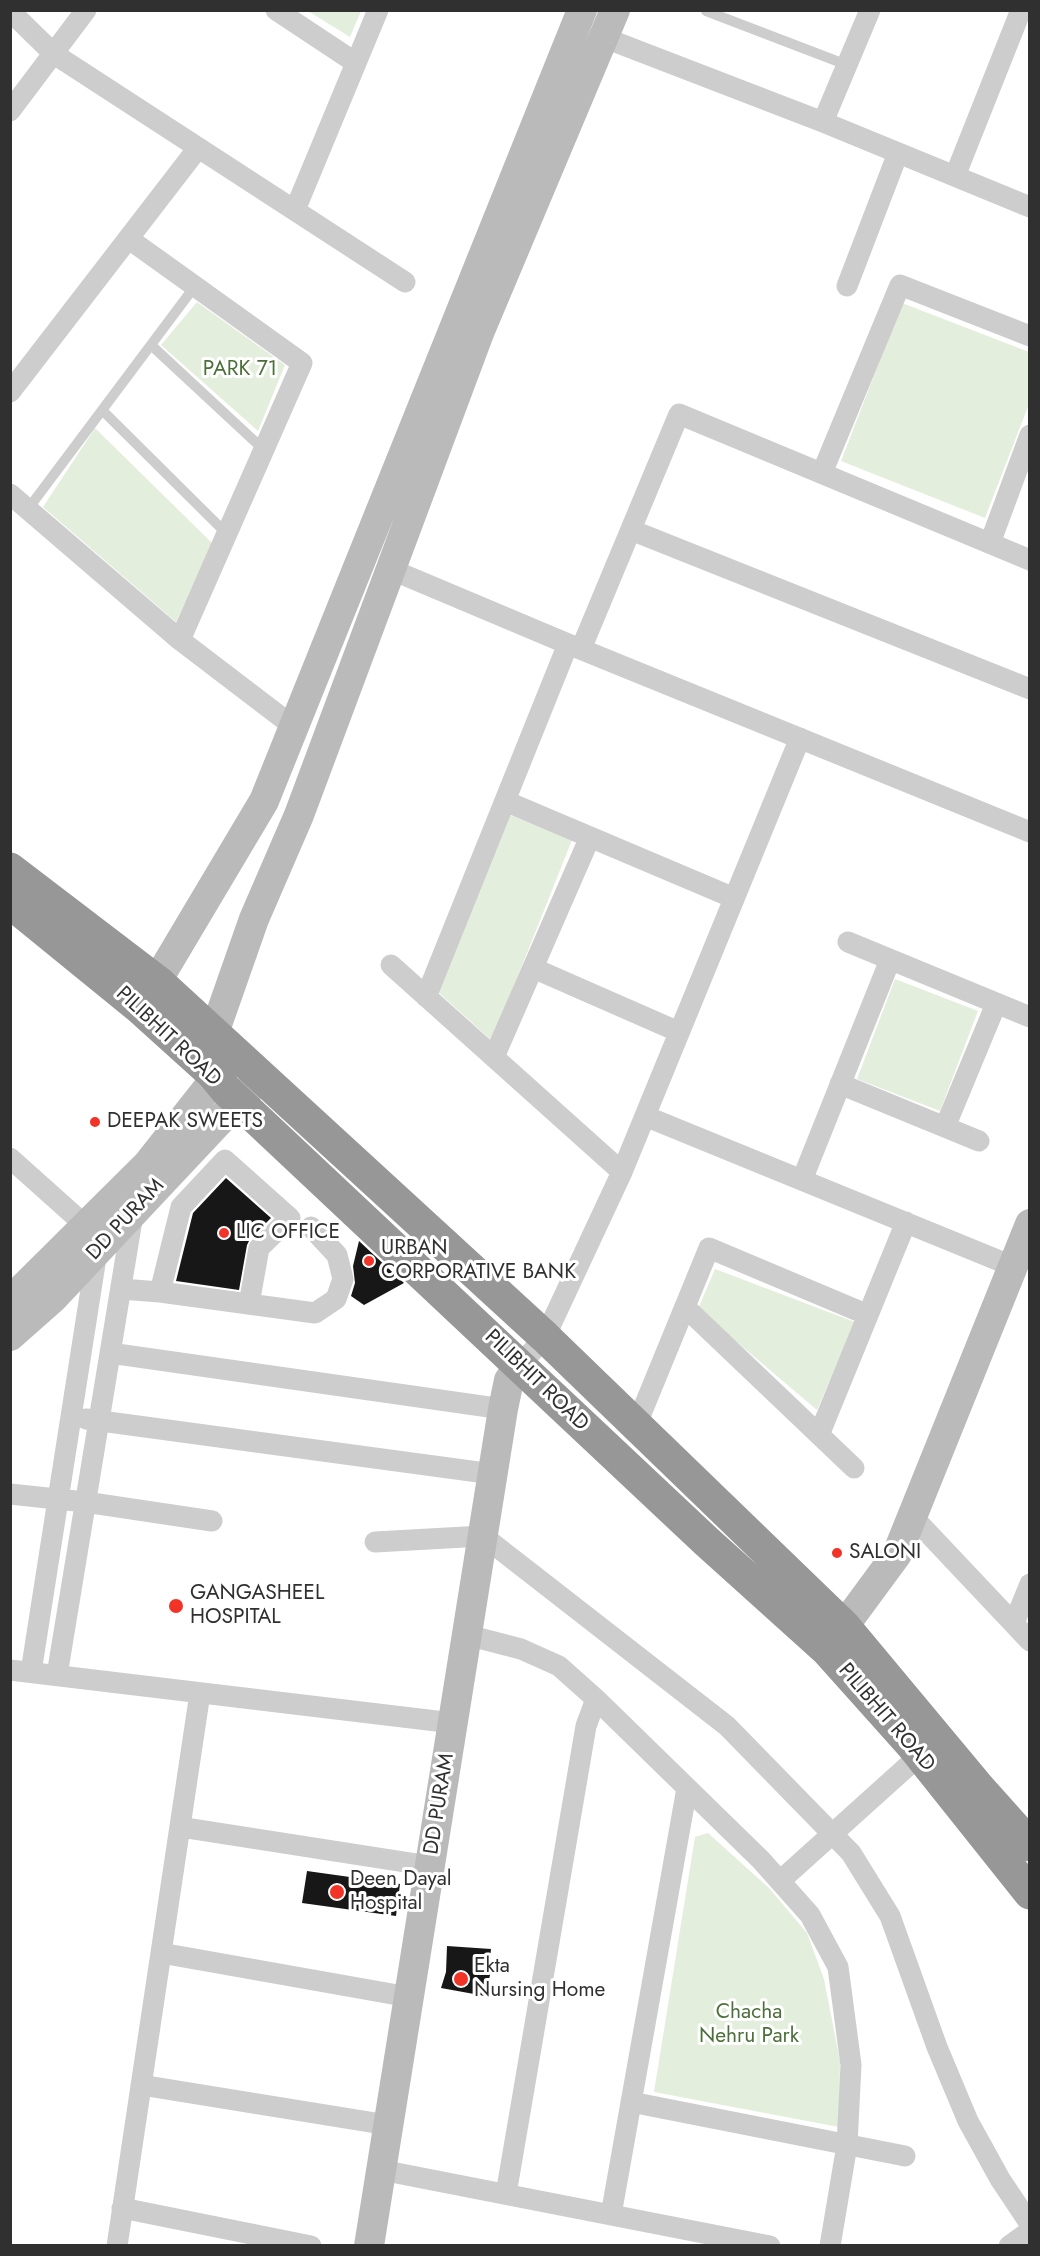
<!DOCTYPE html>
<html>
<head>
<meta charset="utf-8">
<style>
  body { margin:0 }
  #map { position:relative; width:1040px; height:2256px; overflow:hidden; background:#fff; font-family:Jost,sans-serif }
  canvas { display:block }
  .frame { position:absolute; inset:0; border:12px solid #303030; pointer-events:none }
</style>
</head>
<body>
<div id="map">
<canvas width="1040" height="2256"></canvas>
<div class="frame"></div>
</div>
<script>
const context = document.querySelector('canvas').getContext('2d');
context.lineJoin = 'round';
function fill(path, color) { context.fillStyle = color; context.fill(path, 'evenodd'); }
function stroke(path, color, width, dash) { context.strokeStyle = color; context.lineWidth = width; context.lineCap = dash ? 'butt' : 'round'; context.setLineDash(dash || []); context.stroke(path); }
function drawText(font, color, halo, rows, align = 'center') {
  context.font = font + ' Jost,sans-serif'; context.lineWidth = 6; context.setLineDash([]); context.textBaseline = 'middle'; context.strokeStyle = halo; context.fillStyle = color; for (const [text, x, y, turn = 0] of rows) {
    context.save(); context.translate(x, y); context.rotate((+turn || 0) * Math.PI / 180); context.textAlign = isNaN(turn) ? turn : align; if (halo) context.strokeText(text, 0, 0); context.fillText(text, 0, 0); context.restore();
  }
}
const green = new Path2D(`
  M308,11H361L350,37Z
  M197,302L285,365L258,431L161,345Z
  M902,303L1029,352V404L985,518L841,461Z
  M95,428L212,543L176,622L43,507Z
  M510,815L572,840L492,1041L438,992Z
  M895,979L978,1011L940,1111L857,1079Z
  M715,1269L855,1322L817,1410L698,1309Z
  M708,1833L769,1888L807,1933L824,1979L840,2061L839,2127L654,2092L695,1837Z`);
const building = new Path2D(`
  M226,1178L271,1218L250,1239L247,1245L239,1290L176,1281L193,1213Z
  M359,1241L404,1283L364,1305L351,1296L355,1283L353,1266Z
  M307,1871L400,1884L396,1916L302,1903Z
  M447,1946L491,1949L489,1971H491L485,1996L441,1988L446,1972Z`);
const lane = new Path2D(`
  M706,11L847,65
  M151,345L264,450
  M102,410L227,534
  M28,509L195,286`);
const street = new Path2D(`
  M276,10L356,63
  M10,11L54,54L405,282
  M605,38L823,122L1030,207
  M10,111L86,10
  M823,122L870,10
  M955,176L1021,10
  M295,210L378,10
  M129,239L302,363L180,640
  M847,286L898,153
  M10,392L198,148
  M822,473L900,285L1030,336
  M10,494L180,640L294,727
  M631,530L1030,689
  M990,543L1030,435
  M390,569L568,644L1030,832
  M581,649L679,414L1030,560
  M505,801L734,898
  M848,942L1030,1017
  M391,965L622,1172
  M533,968L679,1032
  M426,997L568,644
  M494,1057L590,837
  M840,1084L979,1141
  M645,1116L1012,1266
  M945,1127L996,1004
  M10,1158L86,1226
  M802,1180L890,960
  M121,1289L160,1292L315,1313L336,1299L343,1279L337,1255L311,1227
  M160,1292L181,1207L225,1160L290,1218L259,1248L249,1304
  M685,1307L854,1468
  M110,1353L503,1409
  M520,1365L545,1337L622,1172L800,738
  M86,1419L493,1474
  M636,1426L709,1248L868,1315
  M819,1435L906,1222
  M10,1494L85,1502L212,1521
  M912,1516L1030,1641
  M375,1542L483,1536L727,1726L851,1853L890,1916L937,2047L968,2121L1000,2179L1030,2224
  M1014,1623L1030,1584
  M467,1635L521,1649L559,1666L596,1699L761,1860L810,1915L838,1967L851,2065L847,2145L830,2246
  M10,1670L453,1723
  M31,1672L97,1251
  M57,1675L133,1214
  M180,1827L430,1866
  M780,1881L920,1755
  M161,1953L409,1997
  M141,2085L388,2125
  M631,2102L905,2156
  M381,2170L770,2246
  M506,2194L586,1726L596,1699
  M122,2208L311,2246
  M611,2215L687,1788
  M117,2246L200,1693
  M1009,2246L1030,2231`);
const secondary = new Path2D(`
  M145,1001L264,801L582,10
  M199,1049L214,1033L254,919L299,815L479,333L615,10
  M10,1301L147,1165L230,1060
  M10,1336L53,1298L254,1084
  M830,1645L897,1554L1030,1224
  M369,2246L503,1409L509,1380L520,1365`);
const highway = new Path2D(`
  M10,869L158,982L545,1337L844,1626L979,1788L1030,1845
  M10,902L140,1008L212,1073L227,1091L706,1541L827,1650L912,1745L1030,1893`);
const markers = [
  [95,1122,6,"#f23327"],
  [224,1233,6,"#f23327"],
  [369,1261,6,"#f23327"],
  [837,1553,6,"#f23327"],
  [176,1606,8,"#f23327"],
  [337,1892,8,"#f23327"],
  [461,1979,8,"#f23327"]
];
const parkNames = [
  ["PARK 71",240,370],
  ["Chacha",749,2013],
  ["Nehru Park",749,2037]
];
const streetNames = [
  ["PILIBHIT ROAD",168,1037,43],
  ["DD PURAM",126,1220,-47],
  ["PILIBHIT ROAD",536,1381,44],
  ["PILIBHIT ROAD",886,1718,49],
  ["DD PURAM",440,1804,-81]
];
const poiNames = [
  ["DEEPAK SWEETS",107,1122],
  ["LIC OFFICE",236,1233],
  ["URBAN",381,1249],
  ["CORPORATIVE BANK",381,1273],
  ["SALONI",849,1553],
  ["GANGASHEEL",190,1594],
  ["HOSPITAL",190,1618],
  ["Deen Dayal",350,1880],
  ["Hospital",350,1904],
  ["Ekta",474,1967],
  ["Nursing Home",474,1991]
];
fill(green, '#e4eedd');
fill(building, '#171717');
stroke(lane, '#cdcdcd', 10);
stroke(street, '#cdcdcd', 21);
stroke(secondary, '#bababa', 30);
stroke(highway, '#979797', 33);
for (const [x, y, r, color] of markers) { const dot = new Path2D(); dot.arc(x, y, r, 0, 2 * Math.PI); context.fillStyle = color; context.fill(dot); stroke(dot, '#fff', 2); }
drawText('21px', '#4b6f39', '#fff', parkNames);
drawText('21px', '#303030', '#fff', streetNames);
drawText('21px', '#303030', '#fff', poiNames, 'left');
</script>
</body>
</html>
